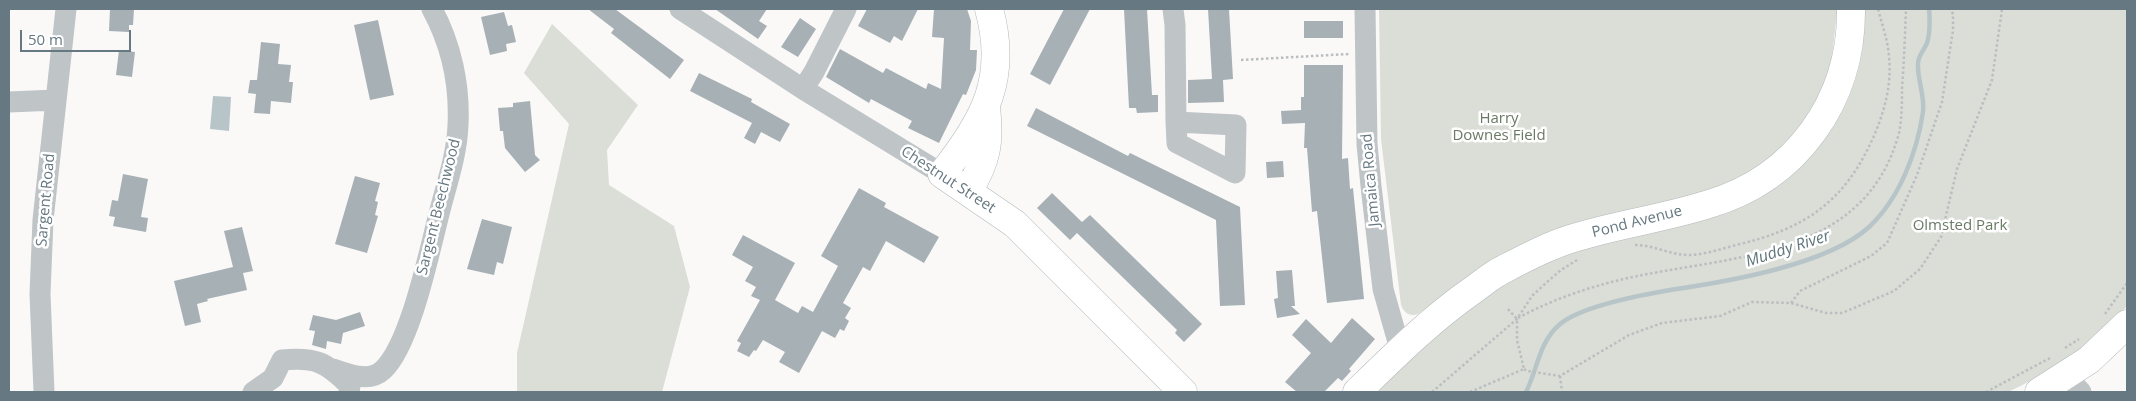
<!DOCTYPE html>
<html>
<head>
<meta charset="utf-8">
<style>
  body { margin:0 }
  #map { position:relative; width:2136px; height:401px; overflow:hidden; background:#faf9f8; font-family:"Open Sans",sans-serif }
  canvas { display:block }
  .frame { position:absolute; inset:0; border:10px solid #667881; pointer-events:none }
  .scale { position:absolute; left:20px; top:30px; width:111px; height:22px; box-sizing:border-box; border:2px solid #667881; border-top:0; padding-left:6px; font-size:15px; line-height:18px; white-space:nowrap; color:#667881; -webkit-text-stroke:4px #fff; paint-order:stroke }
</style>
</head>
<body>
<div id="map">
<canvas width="2136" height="401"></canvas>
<div class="frame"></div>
<div class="scale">50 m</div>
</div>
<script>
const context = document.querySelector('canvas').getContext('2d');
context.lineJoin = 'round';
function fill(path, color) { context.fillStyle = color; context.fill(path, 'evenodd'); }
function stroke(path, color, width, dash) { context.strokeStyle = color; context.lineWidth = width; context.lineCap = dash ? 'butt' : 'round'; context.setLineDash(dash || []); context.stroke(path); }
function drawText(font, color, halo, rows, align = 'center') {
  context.font = font + ' "Open Sans",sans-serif'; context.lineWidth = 5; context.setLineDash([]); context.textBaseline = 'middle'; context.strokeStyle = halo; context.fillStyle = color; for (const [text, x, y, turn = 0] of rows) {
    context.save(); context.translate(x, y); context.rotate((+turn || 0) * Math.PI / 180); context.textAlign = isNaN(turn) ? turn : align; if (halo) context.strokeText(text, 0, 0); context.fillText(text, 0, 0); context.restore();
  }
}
const green = new Path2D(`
  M1379,9H1837V13L1832,57L1822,96L1774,166L1466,279L1418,314C1410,317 1404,313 1401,305L1381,139Z
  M1860,9H2127V306C2093,344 2054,371 2008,392H1367L1503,275L1785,171Z
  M552,24L638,105L607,150L609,185L674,226L690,287L662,392H517V353L569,124L524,73Z`);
const water = new Path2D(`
  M213,96L231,97L229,131L210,129Z`);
const stream = new Path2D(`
  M1526,392C1537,371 1539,342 1559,325C1580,306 1641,295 1670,290C1725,282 1828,265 1869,227C1900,198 1917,152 1923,112C1925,97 1918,81 1918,67C1917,57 1923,52 1927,43C1930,34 1930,18 1929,9`);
const building = new Path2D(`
  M110,9H134L133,25H129V32L109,31Z
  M588,9H615L684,60L670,79L611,33L614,29Z
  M715,9H767L759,21L767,26L758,39Z
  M867,9H918L902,41L894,36L890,43L858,26Z
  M934,9H967L971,21L970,50H977L976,70L966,95L963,94L939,143L908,128L912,121L871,99L869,103L826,77L840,49L883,73L886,68L926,89L928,83L941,89L944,38L932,37Z
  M1064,9H1090L1050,85L1030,74Z
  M1124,9H1147L1152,95H1158V112L1137,113L1136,108H1129Z
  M1208,9H1229L1233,79L1223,80L1224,102L1188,103V80L1212,79Z
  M504,12L508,26L512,25L516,42L506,44L507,51L490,55L481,17Z
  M800,18L816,29L798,57L781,47Z
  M378,20L394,95L370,100L354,25Z
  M1304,21H1343V38H1304Z
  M261,42L280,44L278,64L291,65L289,82H293L291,103L271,101L270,114L254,113L256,94L248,93L250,80H257Z
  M119,50L135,52L132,77L116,75Z
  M1304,65H1343L1342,159L1348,158L1350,189L1353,188L1364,299L1327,303L1317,211L1312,212L1307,148H1304L1305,123L1282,124L1281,111L1301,110V97H1304Z
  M699,73L752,99L751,102L790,124L780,142L761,132L755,144L744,138L752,123L690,91Z
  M530,101L535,155L540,160L525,172L505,148L503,131H500L498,108L513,107V103Z
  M1036,108L1128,156L1130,153L1240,207L1245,305L1220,306L1216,220L1027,126Z
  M1283,161L1284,177L1267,178L1266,162Z
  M123,174L148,179L141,217L148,218L146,232L113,226L115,217L109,216L112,200L118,201Z
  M355,176L380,183L375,201L378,202L375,215L378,216L367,253L335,244Z
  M859,188L886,203L884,207L939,237L924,263L886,241L870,271L863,267L843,303L851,308L845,318L849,321L844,331L840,329L835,338L822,331L799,373L779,362L785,352L763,340L756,351L754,350L749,357L737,351L741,343L737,341L760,300L751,296L756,287L745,281L753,267L732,255L743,235L795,263L775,300L798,313L802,306L813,312L838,266L821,256Z
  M1052,193L1082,222L1090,215L1202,324L1184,342L1175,333L1177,330L1077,233L1070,240L1037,208Z
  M482,219L512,227L503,264L497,262L494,275L467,269Z
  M242,227L253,271L243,273L247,290L207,299L208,301L197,304L201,322L185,326L174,281L233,267L224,231Z
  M1292,270L1295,306H1291L1300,314L1277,318L1274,299L1278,298L1276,271Z
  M360,312L365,326L343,333L341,344L327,341L326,349L312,345L315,331L309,330L313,315L336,320Z
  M1352,318L1375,339L1349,369L1351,371L1342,381L1338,378L1324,392H1297L1285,382L1311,353L1292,335L1306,319L1331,343Z`);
const path = new Path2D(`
  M1241,60L1349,54
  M1635,245C1655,245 1672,256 1691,255C1706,254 1721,249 1736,245C1804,229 1844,203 1873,138C1884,113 1892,85 1889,57C1888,40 1882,25 1878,9
  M1791,303L1800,291L1871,256L1887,243L1917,175L1942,102L1953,30V14L1950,9
  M1508,309L1517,319
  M2105,314L2127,283
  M1518,318C1553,299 1589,287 1628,278C1732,255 1865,259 1899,133C1902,119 1902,103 1902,88C1904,62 1905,35 1906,9
  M2065,348L2079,339
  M1524,369L1527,371L1560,376L1629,335L1662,323L1720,316L1752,302L1791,303L1826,313H1842L1894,291L1920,269L1941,237L1957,169L1992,80L2002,9
  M1560,376L1562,392
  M1432,392L1517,319L1532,296L1546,283L1561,270L1577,260
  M1470,392L1524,369L1517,340V319
  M1986,392L2050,358`);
const minor = new Path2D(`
  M680,9L803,89L942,174
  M1173,9L1175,25L1176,122
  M1365,9L1367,144L1371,186L1383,289L1400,349
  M803,89L814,72L846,9
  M9,102L56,100
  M1176,122L1236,125L1235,173L1177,143Z
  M333,369C349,374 369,383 383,370C411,344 430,248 440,210C447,183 457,154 458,125C460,85 451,44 432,9
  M2066,376L2081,392
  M44,392L40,294L43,220L66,9
  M253,392L273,378L282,360C316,357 326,362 350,386L349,392`);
const major = new Path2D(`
  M989,9C1008,78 985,120 942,174L1015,224L1183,392
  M968,191C987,161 990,142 986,107
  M1357,392C1394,356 1430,320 1473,290C1483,283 1493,274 1504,269C1527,257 1552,244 1577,237C1620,224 1665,218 1709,204C1797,178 1852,100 1851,9`);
const highway = new Path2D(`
  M2039,392L2089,360L2127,324`);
const parkNames = [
  ["Harry",1499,119],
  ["Downes Field",1499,136],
  ["Olmsted Park",1960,226]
];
const streetNames = [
  ["Chestnut Street",948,180,33],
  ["Jamaica Road",1371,180,-95],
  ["Sargent Road",46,200,-85],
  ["Sargent Beechwood",439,207,-76],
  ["Pond Avenue",1637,222,-14]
];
const waterNames = [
  ["Muddy River",1788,249,-18]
];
fill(green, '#daded7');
fill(water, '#b8c5c8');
stroke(stream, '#b8c5c8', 4.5);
fill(building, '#a6b0b5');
stroke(major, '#b3b9bc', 29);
stroke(highway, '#b3b8bb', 29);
stroke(path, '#babec0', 2.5, [2.5, 2.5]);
stroke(minor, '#bfc4c7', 21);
stroke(major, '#fff', 28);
stroke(highway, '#fff', 28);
drawText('15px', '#6a7a65', '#fff', parkNames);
drawText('15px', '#667881', '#fff', streetNames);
drawText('italic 16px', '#60767b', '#fff', waterNames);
</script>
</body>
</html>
